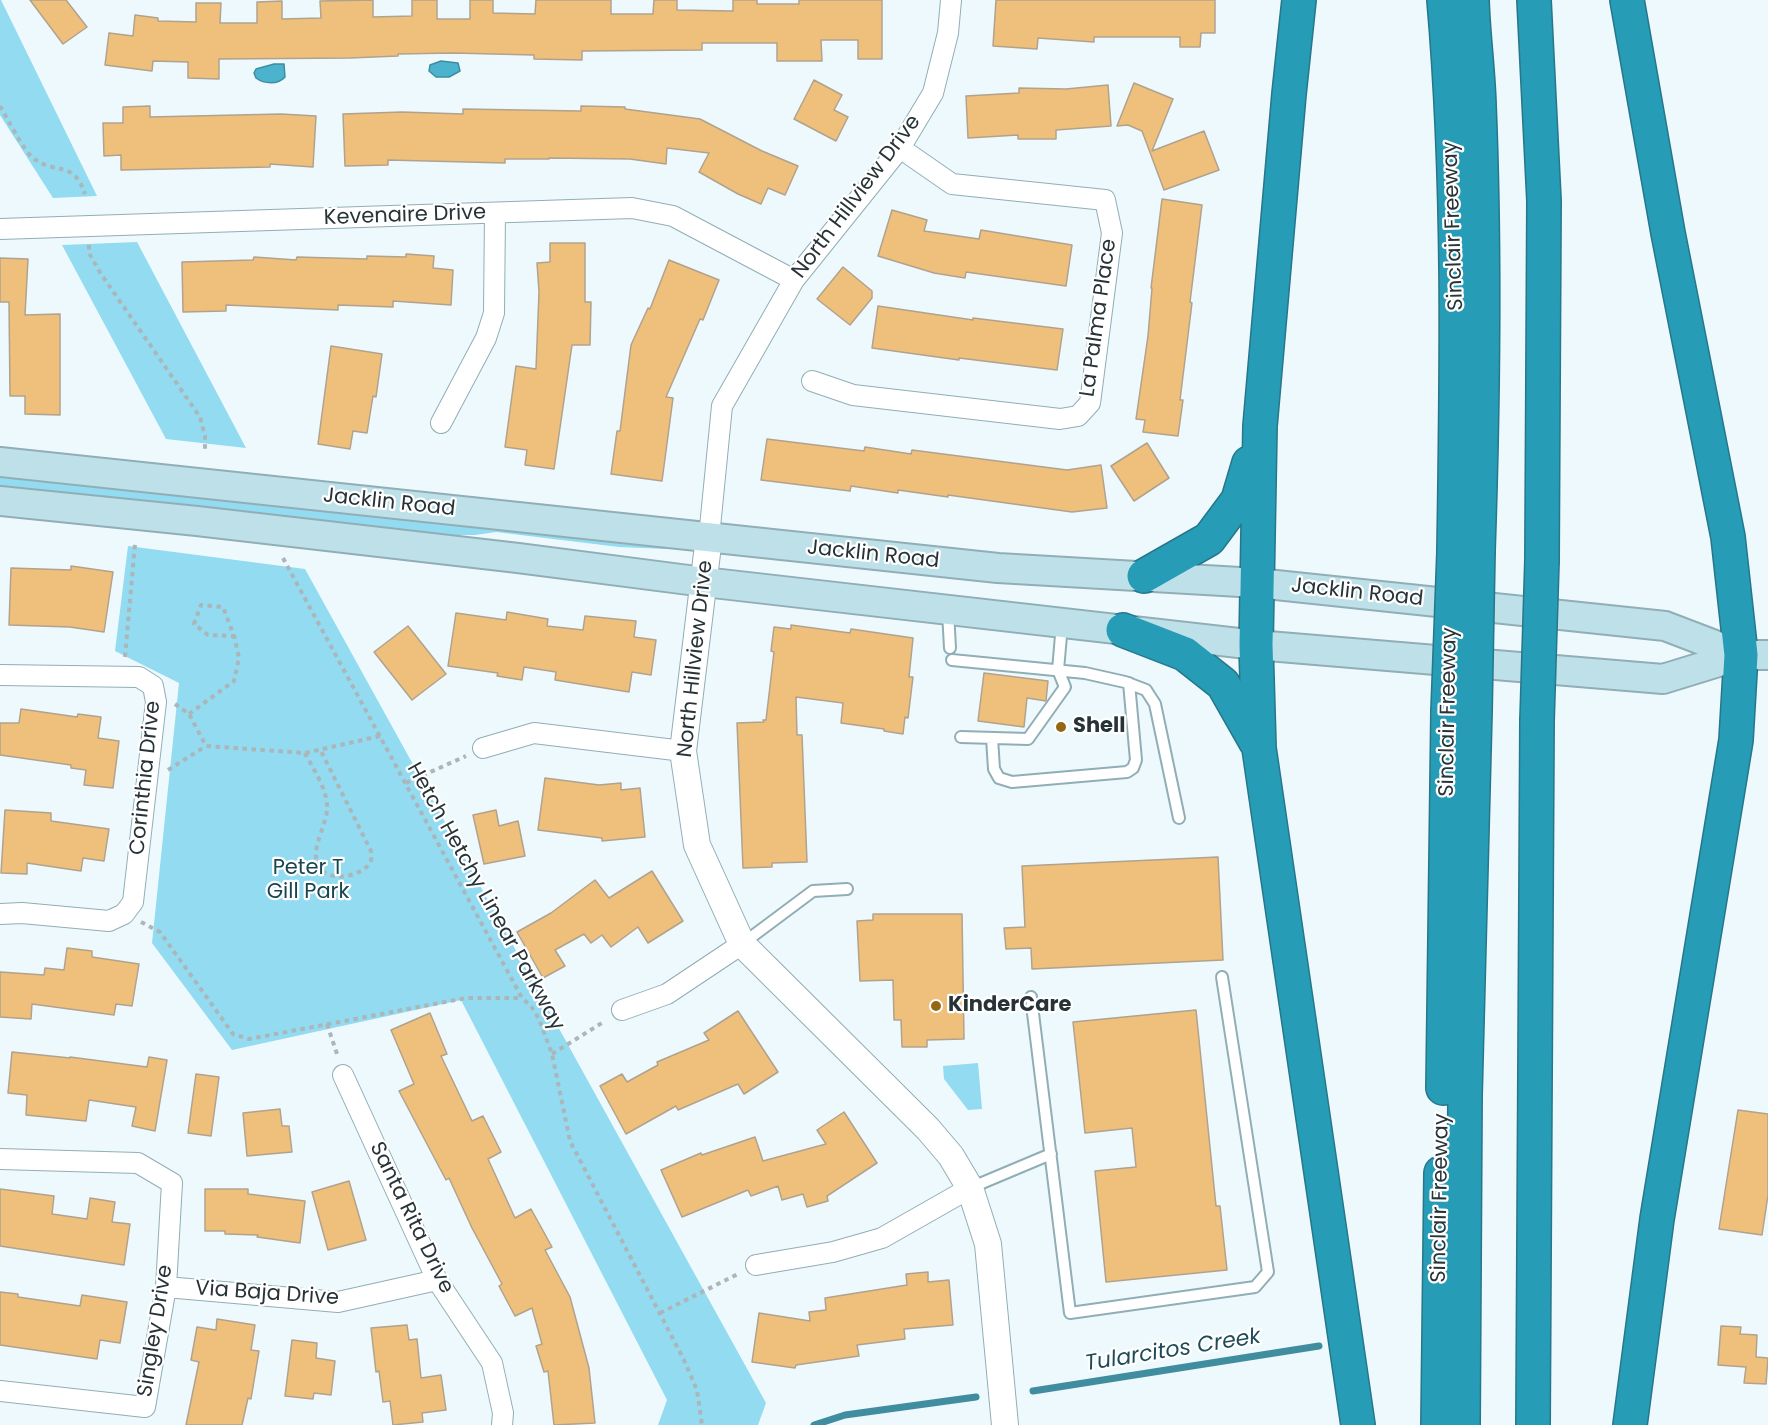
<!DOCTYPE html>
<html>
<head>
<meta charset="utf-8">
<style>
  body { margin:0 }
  canvas { display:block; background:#edf9fd }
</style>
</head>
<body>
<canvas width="1768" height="1425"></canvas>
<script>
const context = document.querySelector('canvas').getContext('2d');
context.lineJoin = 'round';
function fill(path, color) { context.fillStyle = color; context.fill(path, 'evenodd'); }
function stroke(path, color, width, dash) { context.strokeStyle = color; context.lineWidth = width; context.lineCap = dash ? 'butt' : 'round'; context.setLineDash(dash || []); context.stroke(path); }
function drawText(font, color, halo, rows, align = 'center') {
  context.font = font + ' Poppins,sans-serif'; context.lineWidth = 4.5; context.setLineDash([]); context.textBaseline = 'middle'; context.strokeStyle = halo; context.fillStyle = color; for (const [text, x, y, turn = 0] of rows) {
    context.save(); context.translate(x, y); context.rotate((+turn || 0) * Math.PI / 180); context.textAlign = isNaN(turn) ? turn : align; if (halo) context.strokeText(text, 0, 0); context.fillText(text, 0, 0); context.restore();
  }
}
const green = new Path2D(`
  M0,0H1L97,196L53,198L0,115Z
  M137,242L246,448L166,439L62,245Z
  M0,474L671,543L666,549L619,547L496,532L475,535H438L0,490Z
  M128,546L305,569L766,1403L758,1425H658L667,1400L461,1000L232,1050L152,943L179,683L115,651Z
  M978,1063L982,1109L968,1110L944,1079L943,1066Z`);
const water = new Path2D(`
  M441,61L458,63L460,71L449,77H436L429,71L430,65Z
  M274,64H284L285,77C278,85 264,84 256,78L254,73L256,69Z`);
const stream = new Path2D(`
  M1033,1391L1319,1346
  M814,1425L845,1415L976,1397`);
const building = new Path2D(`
  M30,0H66L87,27L63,44Z
  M373,0V17L412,16V0H437V19H470V0H493V13L535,14L536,0H611V14H653L654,0H677V10L733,11V0H757V4H799V0H882V59H858V40H821L822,61H777V43H702V50L582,51V60L534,59V55L453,53L398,54V56L350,58L219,59V79L188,78V62L153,61L152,71L105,65L109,33L133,36L135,15L158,18V21L196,22V3H221L220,23H257V2L282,1V19L321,18L320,1Z
  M996,0H1215V33H1201L1200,47H1180V37H1094V42L1038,38L1037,49L993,46Z
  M814,80L842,95L834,110L848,117L836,141L794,119Z
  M1134,83L1173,99L1152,151L1204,131L1219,170L1164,190L1142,131L1128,125L1117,126Z
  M1108,85L1111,126L1056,130V139H1018V135L968,138L966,96L1019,93V88L1066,89Z
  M150,106V117L281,114L316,116L313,167L270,164V167L121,170V155L104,156L103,123H123V107Z
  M581,106L625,107V109L700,119L762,151L798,166L785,195L768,188L761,204L738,194L699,172L709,153L667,148L666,164L630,159L549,158V159H505V163L388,160V165L345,166L343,114L402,112L463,114V109L581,111Z
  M1162,199L1202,205L1190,302L1192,303L1180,400H1183L1178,436L1143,432L1145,420L1136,419L1148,336L1152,288H1151Z
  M892,210L927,220L924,231L979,239L981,230L1072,245L1066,286L966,272L965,278L934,273L878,256Z
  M550,243H585V302H591L590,345H572L554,469L525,465L527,450L505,447L516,366L536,369L539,292L537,263L550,262Z
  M406,254L434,256L433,268L453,270L451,305L393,301V307L338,305V310L226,305V311L183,312L182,262L253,260L254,257L296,260L297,257L367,259V256L406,257Z
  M0,258L28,259L25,315L60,314V415L25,414V396H10L9,302H0Z
  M669,260L719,280L703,320L700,319L666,397L673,398L662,481L611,474L617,431H620L631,345L648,308L650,309Z
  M843,267L872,291V298L850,325L817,299Z
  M878,306L973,320V318L1063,329L1057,370L959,358V360L872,348Z
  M331,346L382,354L376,397L373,396L367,433L353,431L350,449L318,444Z
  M767,439L864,451L865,447L911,454L912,450L1067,470L1101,465L1107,508L1072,512L948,495V497L898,490V493L851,486L850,491L761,480Z
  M1147,443L1169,478L1134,501L1111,466Z
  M71,566L113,572L104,632L70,627L9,625L11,568L71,570Z
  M507,612L548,619L547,626L583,630L585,616L636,621L634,637L656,640L651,675L632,672L629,692L555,680L556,672L524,667L522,680L497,676L498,673L448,666L456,613L506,620Z
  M791,625L850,633L851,629L913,638L909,677H913L908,718L905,717L903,734L884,731V729L841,723L843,703L796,697L797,735H802L807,862L772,863V867L743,868L737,723L764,722L763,720H766L774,652L771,651L774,627L791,629Z
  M408,626L446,674L412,700L374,652Z
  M984,673L1048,681L1046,701L1027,698L1024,727L978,721Z
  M21,709L77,717L78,714L101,717L98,738L119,741L113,788L84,785L86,770L71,768V765L0,755V723H19Z
  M545,778L599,785L621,783V790L640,788L645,837L602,841V838L538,830Z
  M5,810L51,813V821L109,829L104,861L83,858L81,871L27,863V874L1,873Z
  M496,810L499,826L518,821L525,856L484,864L473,815Z
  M1218,857L1223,960L1032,969L1031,948L1006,949L1004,928L1025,927L1022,866Z
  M652,871L683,921L648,943L638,927L611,947L602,935L591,943L584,934L555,950L565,966L543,978L517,932L551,913L595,880L609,898Z
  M873,914H962L964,1039L927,1040V1047H902L901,1020H894L893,980L860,981L857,921L873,920Z
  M67,948L92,951V957L139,964L132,1006L116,1004L114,1015L32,1004L31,1019L0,1017V972L44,975L45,968L64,970Z
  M1196,1010L1216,1206H1220L1227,1270L1106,1282L1095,1171L1136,1167L1132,1128L1085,1133L1073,1022Z
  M738,1011L778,1072L744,1094L738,1084L678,1110L676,1106L626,1134L600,1086L622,1074L627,1082L658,1065L657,1062L709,1040L704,1033Z
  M430,1013L447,1054L441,1056L472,1121L483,1116L501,1152L488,1159L515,1218L531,1209L552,1247L545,1250L570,1297L589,1368L595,1423L554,1425L548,1371L544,1372L536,1346L542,1344L532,1308L515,1316L499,1286L502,1284L472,1228L449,1178L446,1180L399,1091L414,1084L391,1030Z
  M12,1052L70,1058V1057L147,1067L149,1057L167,1060L155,1131L132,1126L136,1107L89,1100L86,1121L26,1115L27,1095L8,1093Z
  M196,1074L219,1077L211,1136L188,1133Z
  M280,1109L282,1126H289L292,1152L247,1156L243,1113Z
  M1738,1110L1768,1114V1195L1762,1235L1719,1229Z
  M844,1112L877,1163L827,1196L828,1201L807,1207L803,1194L782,1200L778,1186L751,1196L748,1190L682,1217L661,1170L701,1153L702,1155L755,1137L763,1161L826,1144L817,1130Z
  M349,1181L366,1240L328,1250L312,1192Z
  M0,1189L54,1196L52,1214L87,1219L90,1198L115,1202L112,1222L130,1224L124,1265L0,1246Z
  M205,1189H248V1194L305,1201L300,1243L257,1237L258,1235L225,1234V1231H205Z
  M928,1272V1282L949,1280L953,1325L904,1329L905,1339L857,1345L859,1356L796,1365L795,1368L752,1362L759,1313L810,1321L809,1312L826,1310L825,1298L907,1285L906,1274Z
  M0,1292L18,1294V1297L80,1306L82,1295L127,1302L120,1343L100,1340L97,1359L0,1345Z
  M217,1319L255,1325L251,1350L259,1351L251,1399L248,1398L242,1425H186L199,1362L191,1360L197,1327L216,1330Z
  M407,1325L409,1340L417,1339L421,1378L441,1375L446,1410L422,1413L423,1422L393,1425L390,1401L383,1402L379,1371L376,1372L371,1328Z
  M1721,1326L1741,1327L1740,1334L1757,1335L1756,1357L1768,1358L1766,1384L1744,1383L1746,1367L1718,1365Z
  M292,1340L317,1343L316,1358L335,1361L331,1395L314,1393L313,1399L285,1396Z`);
const path = new Path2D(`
  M0,106C7,118 24,151 33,158C57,176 73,159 85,194
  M89,245V253L101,274L200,417L205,436V453
  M283,558L522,998L531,1006L539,1019L552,1054L570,1141L684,1360L697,1390L702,1425
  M125,657L135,544
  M175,704L189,714L206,746L305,753L380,736
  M189,714L234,681L239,658L234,636L223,607L201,605L194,624L208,635L234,636
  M305,753C313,769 326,787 327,805C329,824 307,851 320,868C331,884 367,875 371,860C372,857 371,854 371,851L320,749
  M168,770L206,746
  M406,783L466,756
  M141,922L160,932L233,1034L249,1039L466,998H522
  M327,1024L338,1057
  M552,1054L605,1021
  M660,1313L740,1273`);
const service = new Path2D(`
  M948,611L950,648
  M952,660L1085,673L1125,682L1146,690L1155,704L1179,818
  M961,737L1028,739L1065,687L1058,670L1062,624
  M992,738L994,769L999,778L1012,782L1127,772L1133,768L1136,760L1129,683
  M742,944L813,891L847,889
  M1031,997L1070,1313L1255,1287L1268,1272L1222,977
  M970,1188L1051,1154`);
const minor = new Path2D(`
  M0,229L632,208L673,216L794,280
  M812,381L853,395L1060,419L1078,416L1090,403L1112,233L1105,200L952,184L900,148
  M441,423L486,338L494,313L495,213
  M709,537L722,406L794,280L900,148L933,93L948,33L951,0
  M0,675L139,677L153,686L156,702L133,902L124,914L109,921L22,913L0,914
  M483,748L534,733L683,751
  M622,1010L667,994L742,944
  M343,1075L437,1280L492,1363L503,1413L502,1425
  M0,1159L138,1163L172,1183L166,1287L145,1407L0,1391
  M756,1265L833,1252L882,1238L970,1188
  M166,1287L338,1302L437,1280`);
const tertiary = new Path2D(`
  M709,537L683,751L697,845L742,944L928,1129L951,1156L970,1188L988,1244L1005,1425`);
const secondary = new Path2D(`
  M0,462L998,568L1257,583L1665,626L1741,655
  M0,501L197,521L518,558L704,582L1256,645L1663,679L1741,655H1768`);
const motorway = new Path2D(`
  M1299,0L1289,94L1260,426L1256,645L1259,748L1358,1425
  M1444,0C1460,183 1457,368 1454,552
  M1472,0C1473,35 1478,70 1479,105C1485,253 1483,403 1478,551
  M1534,0L1544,201L1542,560
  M1627,0L1668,233L1728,537L1741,655L1736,740L1657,1219L1630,1425
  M1144,576L1209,539L1238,500L1249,463
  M1123,630L1185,654L1223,684L1256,742
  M1443,1088L1448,712
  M1438,1425L1441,1173
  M1463,1425L1465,1096L1475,711
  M1533,1425L1537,721`);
const motorwayBridge = new Path2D(`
  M1475,711L1478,551
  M1448,712L1454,552
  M1537,721L1542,560`);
const markers = [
  [1061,727,6,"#956715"],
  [936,1006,6,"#956715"]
];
const streetNames = [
  ["North Hillview Drive",857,197,-53],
  ["Kevenaire Drive",405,216,-2],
  ["Sinclair Freeway",1454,226,-92],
  ["La Palma Place",1099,318,-82],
  ["Jacklin Road",389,503,6],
  ["Jacklin Road",873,555,6],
  ["Jacklin Road",1357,593,6],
  ["North Hillview Drive",696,659,-84],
  ["Sinclair Freeway",1449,712,-89],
  ["Corinthia Drive",146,778,-84],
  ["Hetch Hetchy Linear Parkway",485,897,61],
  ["Sinclair Freeway",1441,1198,-89],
  ["Santa Rita Drive",411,1218,64],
  ["Via Baja Drive",267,1294,4],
  ["Singley Drive",156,1331,-81]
];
const poiNames = [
  ["Shell",1073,727],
  ["KinderCare",948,1006]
];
const parkNames = [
  ["Peter T",308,869],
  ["Gill Park",308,893]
];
const waterNames = [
  ["Tularcitos Creek",1173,1351,-9]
];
fill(green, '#93dbf0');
fill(water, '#4bb3cd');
stroke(water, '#408da0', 1.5);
stroke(stream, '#408da0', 7);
fill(building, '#efc07c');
stroke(building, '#b1a28d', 1.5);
stroke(service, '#91aeb6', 14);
stroke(minor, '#91aeb6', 22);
stroke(tertiary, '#91aeb6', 28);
stroke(secondary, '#91aeb6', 32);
stroke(motorway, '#27778a', 36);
stroke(path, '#aab6ba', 4, [4.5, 4.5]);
stroke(service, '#fff', 10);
stroke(minor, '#fff', 20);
stroke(tertiary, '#fff', 26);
stroke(secondary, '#bee1e9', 28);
stroke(motorway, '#269cb7', 33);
stroke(motorwayBridge, '#27778a', 36, []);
stroke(motorwayBridge, '#269cb7', 33);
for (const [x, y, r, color] of markers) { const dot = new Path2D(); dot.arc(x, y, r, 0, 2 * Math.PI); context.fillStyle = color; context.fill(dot); stroke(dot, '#fff', 2); }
drawText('21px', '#283337', '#fff', streetNames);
drawText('bold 21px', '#283337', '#fff', poiNames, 'left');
drawText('21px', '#184651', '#fff', parkNames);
drawText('italic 22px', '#1f4c57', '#fff', waterNames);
</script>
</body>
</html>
